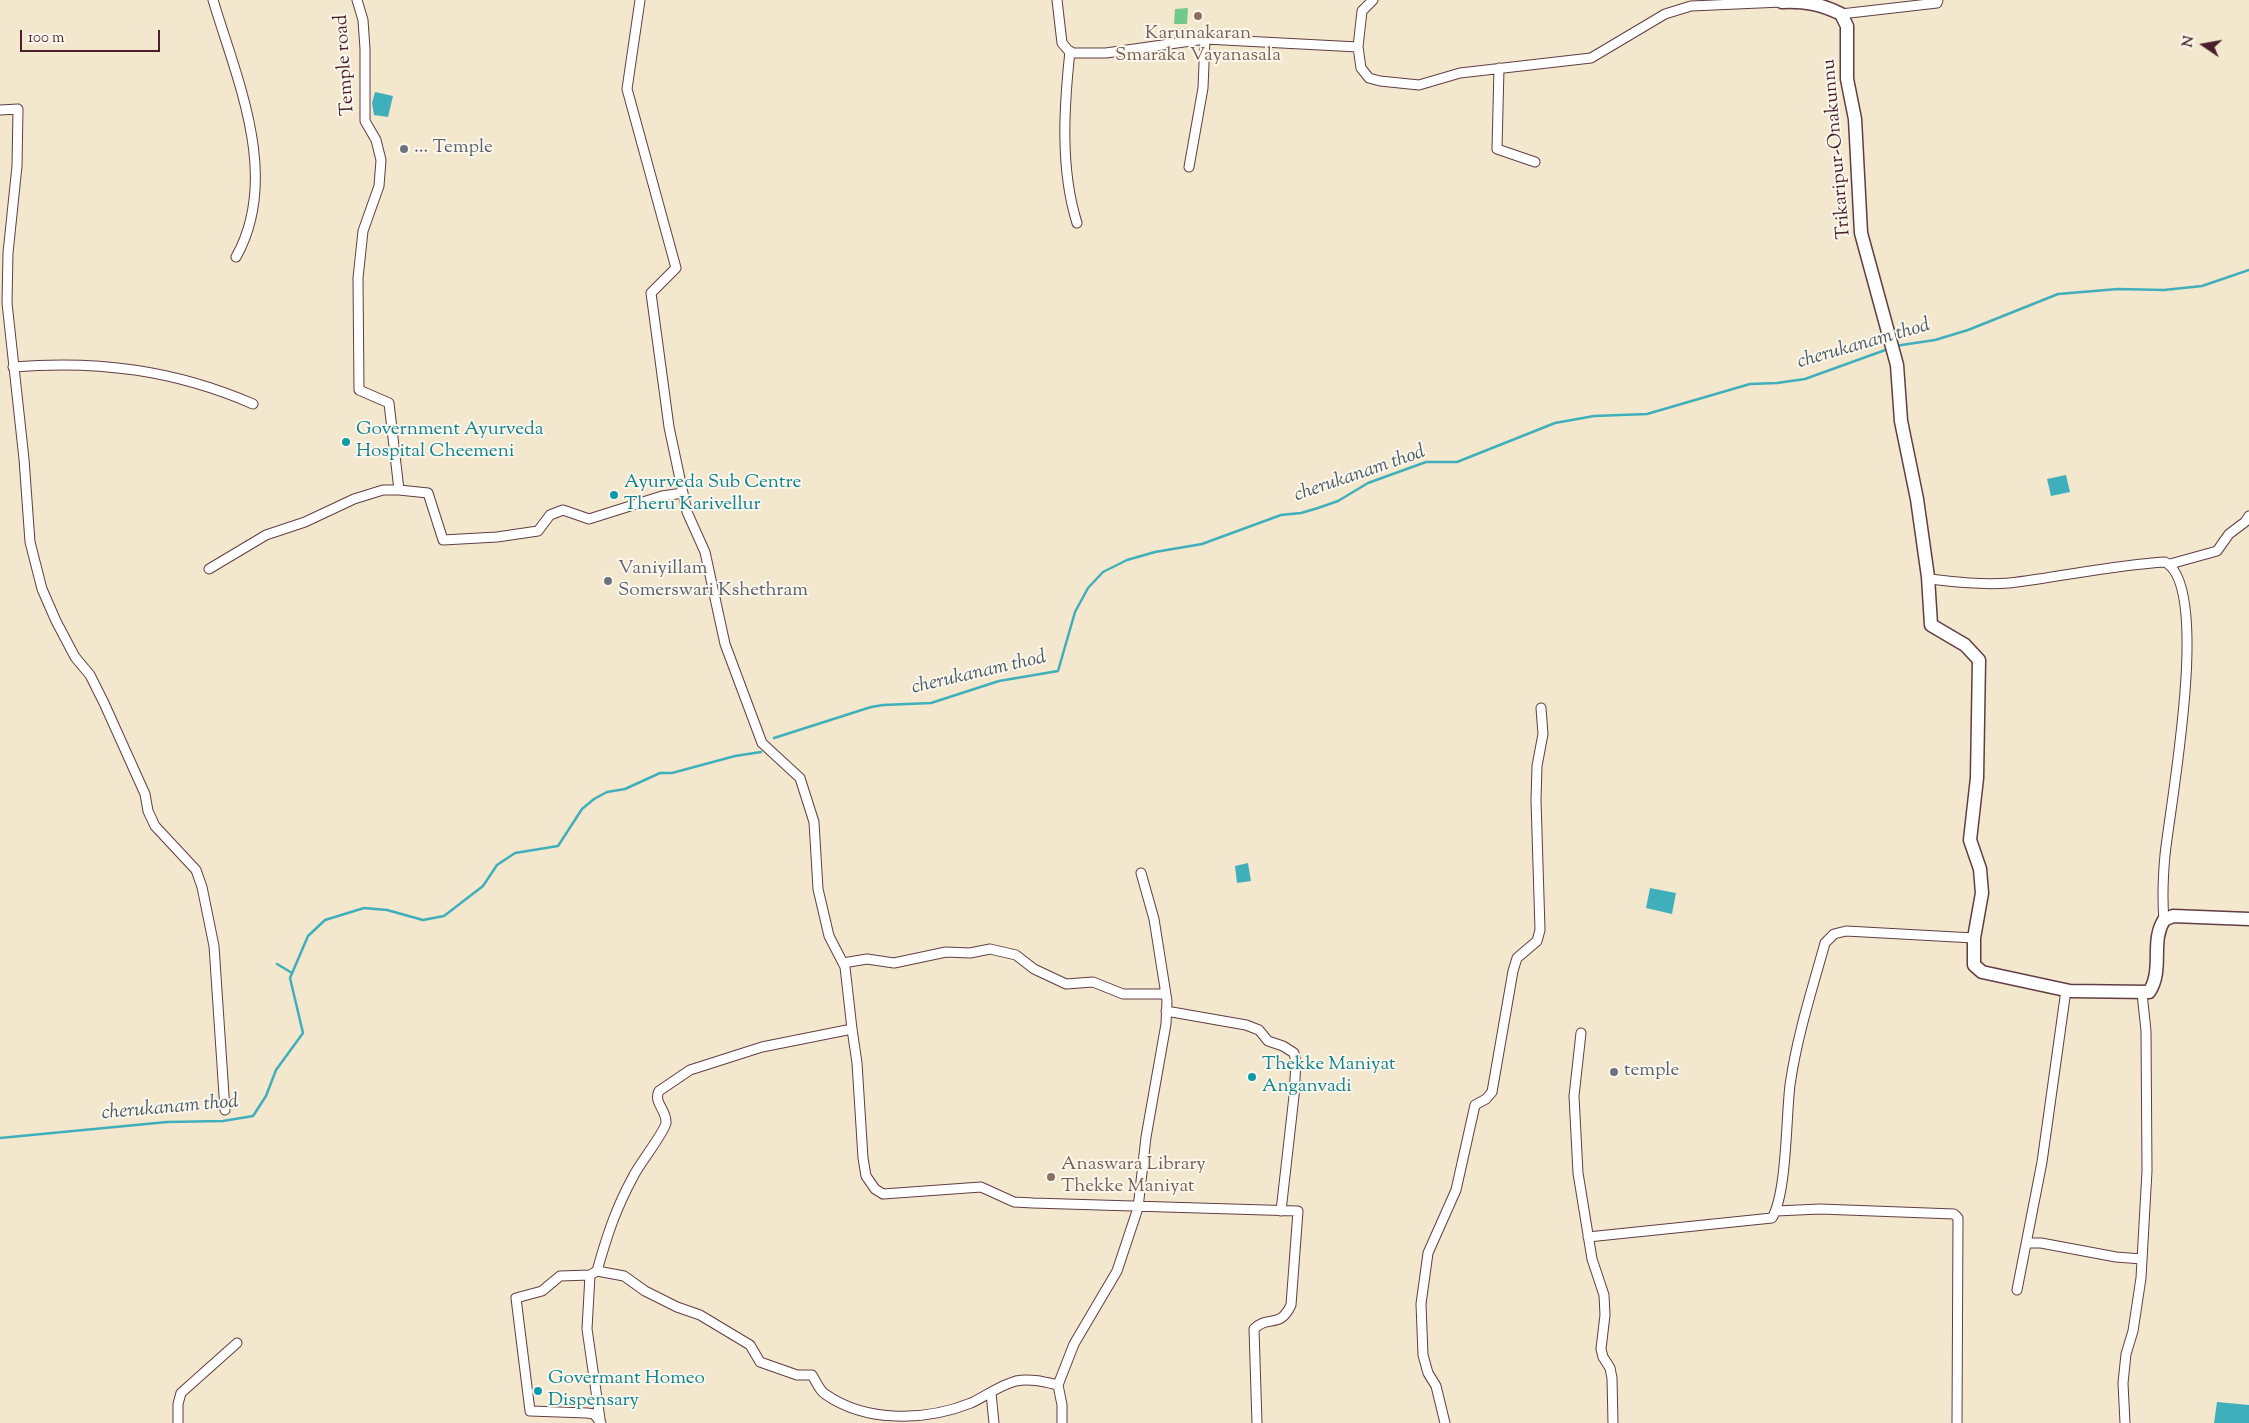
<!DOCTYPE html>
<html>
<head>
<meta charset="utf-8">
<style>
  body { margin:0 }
  #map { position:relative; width:2249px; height:1423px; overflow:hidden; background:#f3e7ce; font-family:"Sorts Mill Goudy",serif }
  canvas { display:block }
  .north { position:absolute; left:2179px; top:20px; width:50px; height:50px; -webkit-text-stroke:4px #fbf7ec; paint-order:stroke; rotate:282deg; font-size:14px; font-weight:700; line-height:20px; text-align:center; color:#4a1f2b }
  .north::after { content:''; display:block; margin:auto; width:18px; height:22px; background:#4a1f2b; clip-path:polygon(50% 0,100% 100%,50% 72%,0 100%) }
  .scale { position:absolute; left:20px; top:30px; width:140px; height:22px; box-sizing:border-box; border:2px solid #4a1f2b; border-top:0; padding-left:6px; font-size:15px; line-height:18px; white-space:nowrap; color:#4a1f2b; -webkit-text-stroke:4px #fbf7ec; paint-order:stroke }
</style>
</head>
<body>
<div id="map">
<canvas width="2249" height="1423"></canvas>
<div class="north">N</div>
<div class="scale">100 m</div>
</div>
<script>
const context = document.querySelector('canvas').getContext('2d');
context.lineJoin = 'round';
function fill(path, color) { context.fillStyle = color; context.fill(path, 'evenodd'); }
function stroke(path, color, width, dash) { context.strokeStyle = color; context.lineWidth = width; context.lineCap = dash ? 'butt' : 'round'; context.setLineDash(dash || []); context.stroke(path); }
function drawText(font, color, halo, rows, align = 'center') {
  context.font = font + ' "Sorts Mill Goudy",serif'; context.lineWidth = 4; context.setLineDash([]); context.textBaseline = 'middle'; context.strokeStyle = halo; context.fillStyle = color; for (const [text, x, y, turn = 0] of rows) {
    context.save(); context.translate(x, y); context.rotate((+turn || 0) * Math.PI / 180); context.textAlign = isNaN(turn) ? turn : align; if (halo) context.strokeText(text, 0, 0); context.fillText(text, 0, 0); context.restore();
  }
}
const green = new Path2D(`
  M1188,8L1187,24H1174L1175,9Z
  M1175,28H1186L1185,43L1172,46Z`);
const water = new Path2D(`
  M375,92L393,96L388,117L374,115L372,103Z
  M2066,475L2070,492L2051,496L2047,479Z
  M1248,863L1251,881L1237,883L1235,866Z
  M1650,888L1676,893L1672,914L1646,908Z
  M2217,1402L2249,1405V1423H2214Z`);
const stream = new Path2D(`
  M1895,346L1935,340L1968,330L2058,294L2118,289L2164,290L2202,286L2249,270
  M774,738L871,707L883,705L931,703L999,681L1058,671L1075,612L1088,588L1103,572L1127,560L1155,552L1202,544L1281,515L1301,513L1318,508L1338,501L1368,483L1426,462H1457L1555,423L1594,416L1647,414L1750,384L1777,383L1805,379L1888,349
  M277,964L292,973
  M0,1138L167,1122L223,1121L253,1116L266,1096L276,1070L303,1033L290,978L308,936L325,920L364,908L387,910L423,920L444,916L483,886L497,865L515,853L558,846L582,809L594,799L607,792L625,789L660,773H672L735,756L761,752`);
const street = new Path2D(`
  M213,0C237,80 281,177 236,257
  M357,0L363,20L365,49V121L376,140L381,160L379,186L363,231L358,278L359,390L389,403L399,490L428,493L443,540L497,537L538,531L550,515L563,510L589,519L662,496L683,493
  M1057,0L1062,43L1068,50L1073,53H1106L1205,39L1358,47L1361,68L1369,78L1380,81L1419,85L1460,73L1591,58L1665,14L1691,6L1782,2
  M1841,14L1937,3L1938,0
  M1358,47L1362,11L1373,0
  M1070,51C1064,107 1060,169 1077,223
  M1499,68L1497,149L1535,162
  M0,110L18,109L17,166L8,253L7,303L24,459L30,542L42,589L56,621L75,657L90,675L104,703L145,794L148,811L155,826L196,870L202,887L214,946L225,1110
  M1189,167L1203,88L1205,39
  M13,367C97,360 175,370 253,404
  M2170,564L2217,551L2229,534L2245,522L2249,516
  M209,569L266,535L305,522L354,499L383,490H399
  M1929,579C1955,582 1982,585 2009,583C2061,577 2113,565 2165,562C2212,587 2170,805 2165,855C2163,877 2162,898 2164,920
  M843,963L867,959L894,963L946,952L970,953L990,949L1016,955L1034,969L1066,984L1093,982L1123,994H1165
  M1166,1011L1246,1025L1259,1030L1268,1041L1283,1046L1294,1053L1296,1062L1294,1096L1281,1211
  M852,1029L857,1063L863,1158L866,1176L875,1189L883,1194L981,1187L1014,1202L1033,1203L1298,1211L1291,1305C1279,1330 1269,1314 1254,1329L1257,1423
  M1581,1033L1574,1096L1578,1173L1592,1259L1604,1295L1605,1315L1601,1349L1603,1357L1610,1368L1612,1378L1613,1423
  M1776,1211L1820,1209L1954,1214L1958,1218L1957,1423
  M1588,1237L1772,1218C1787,1193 1786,1117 1790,1085C1797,1036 1812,990 1825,943L1834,934L1846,931L1974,938
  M2027,1243H2041L2116,1257L2142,1259
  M597,1271L624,1276L645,1291L677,1307L700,1315L750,1345L760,1362L797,1375H812C816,1381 819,1390 825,1394C866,1423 926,1421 971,1403C986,1396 1000,1385 1016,1381C1030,1378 1045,1382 1058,1385L1062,1405V1423
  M590,1275L587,1329L600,1419
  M2017,1290L2042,1162L2066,990
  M1058,1385L1074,1344L1117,1271L1138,1208L1146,1137L1166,1024L1167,1001L1154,919L1141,873
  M991,1393L994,1423
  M178,1423V1404L181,1393L237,1343
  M601,1423L594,1414L587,1413L530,1411L516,1298L542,1291L560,1276L590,1275L597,1271C607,1235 616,1208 634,1175C640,1163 664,1133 666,1123C667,1110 653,1103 659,1091L690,1070L762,1047L852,1029L845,967L829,936L818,889L814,822L800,778L762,743L725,644L705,552L687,512L669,427L651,293L676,268L627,89L640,0
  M1445,1423L1436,1386L1428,1373L1423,1355L1421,1304L1428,1253L1456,1190L1475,1105L1486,1099L1492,1092L1513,971L1517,958L1537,941L1540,930L1536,800L1537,766L1543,734L1541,708
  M2125,1423L2123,1383L2126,1354L2133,1331L2141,1278L2147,1171L2146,1031L2142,993`);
const secondary = new Path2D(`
  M1781,0L1782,2C1805,1 1821,4 1841,14L1847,26V79L1855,119L1861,233L1897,365L1901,421L1917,499L1928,577L1931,625L1965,645L1979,660L1977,778L1970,840L1980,869L1982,893L1974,938V965L1982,972L2070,991L2149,992C2164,970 2150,942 2164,920L2173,916L2249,919`);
const markers = [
  [1198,16,5,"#8d6e63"],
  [404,149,5,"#6b7280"],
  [346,442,5,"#0f9aa8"],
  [614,495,5,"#0f9aa8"],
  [608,581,5,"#6b7280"],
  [1614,1072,5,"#6b7280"],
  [1252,1077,5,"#0f9aa8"],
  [1051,1177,5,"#8d6e63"],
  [538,1391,5,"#0f9aa8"]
];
const educationNames = [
  ["Karunakaran",1198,35],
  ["Smaraka Vayanasala",1198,57],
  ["Anaswara Library",1061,1166,"left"],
  ["Thekke Maniyat",1061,1188,"left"]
];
const streetNames = [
  ["Temple road",346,65,-94],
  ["Trikaripur-Onakunnu",1838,149,-95]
];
const worshipNames = [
  ["... Temple",414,149],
  ["Vaniyillam",618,570],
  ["Somerswari Kshethram",618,592],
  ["temple",1624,1072]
];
const cultureNames = [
  ["Government Ayurveda",356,431],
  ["Hospital Cheemeni",356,453],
  ["Ayurveda Sub Centre",624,484],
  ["Theru Karivellur",624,506],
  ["Thekke Maniyat",1262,1066],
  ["Anganvadi",1262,1088],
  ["Govermant Homeo",548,1380],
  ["Dispensary",548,1402]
];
const waterNames = [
  ["cherukanam thod",1864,345,-16],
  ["cherukanam thod",1360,475,-19],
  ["cherukanam thod",979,674,-13],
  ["cherukanam thod",170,1109,-5]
];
fill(green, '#71c98e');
fill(water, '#40afbc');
stroke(stream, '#40afbc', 2.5);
stroke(street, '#633d43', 11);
stroke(secondary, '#633d43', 15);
stroke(street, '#fff', 9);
stroke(secondary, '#fff', 12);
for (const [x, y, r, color] of markers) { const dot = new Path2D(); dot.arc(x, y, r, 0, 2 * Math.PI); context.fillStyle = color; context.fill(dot); stroke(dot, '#fbf7ec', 2); }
drawText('19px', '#785e54', '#fbf7ec', educationNames);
drawText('19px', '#4a1f2b', '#fbf7ec', streetNames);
drawText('19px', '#5b616d', '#fbf7ec', worshipNames, 'left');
drawText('19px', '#0d838f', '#fbf7ec', cultureNames, 'left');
drawText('italic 20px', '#465965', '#fbf7ec', waterNames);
</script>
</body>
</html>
